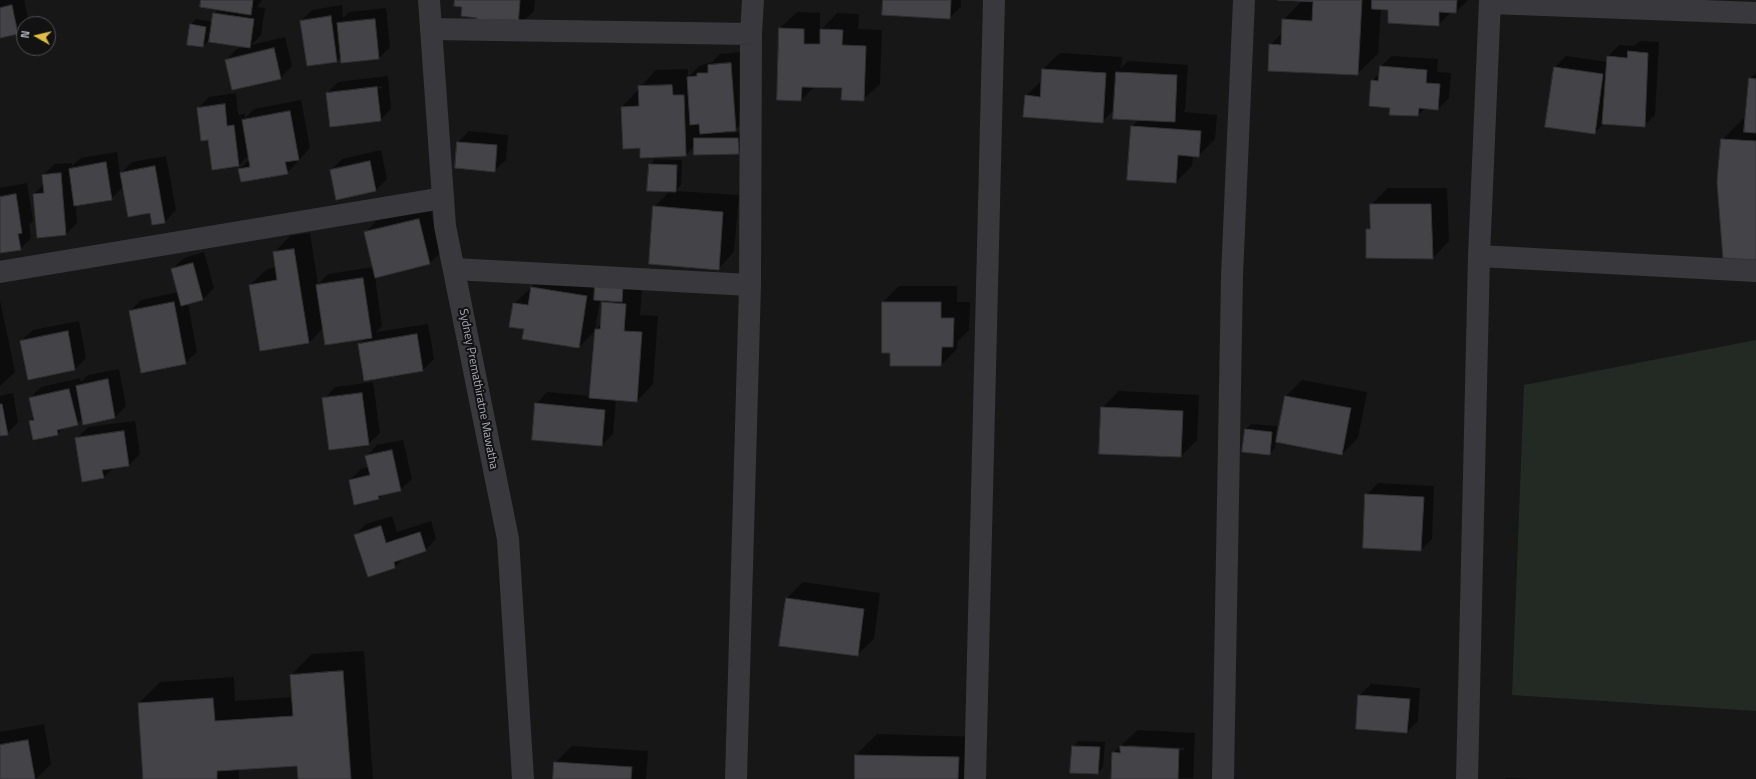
<!DOCTYPE html>
<html>
<head>
<meta charset="utf-8">
<style>
  body { margin:0 }
  #map { position:relative; width:1756px; height:779px; overflow:hidden; background:#171718; font-family:"Titillium Web",sans-serif }
  canvas { display:block }
  .north { position:absolute; left:16px; top:16px; width:40px; height:40px; box-sizing:border-box; background:#121213; border:1px solid #4f5055; border-radius:50%; rotate:278deg; font-size:11px; font-weight:700; line-height:16px; text-align:center; color:#aaacb7 }
  .north::after { content:''; display:block; margin:auto; width:14px; height:18px; background:#e2bf44; clip-path:polygon(50% 0,100% 100%,50% 72%,0 100%) }
</style>
</head>
<body>
<div id="map">
<canvas width="1756" height="779"></canvas>
<div class="north">N</div>
</div>
<script>
const context = document.querySelector('canvas').getContext('2d');
context.lineJoin = 'round';
function fill(path, color) { context.fillStyle = color; context.fill(path, 'evenodd'); }
function stroke(path, color, width, dash) { context.strokeStyle = color; context.lineWidth = width; context.lineCap = dash ? 'butt' : 'round'; context.setLineDash(dash || []); context.stroke(path); }
function drawText(font, color, halo, rows, align = 'center') {
  context.font = font + ' "Titillium Web",sans-serif'; context.lineWidth = 4; context.setLineDash([]); context.textBaseline = 'middle'; context.strokeStyle = halo; context.fillStyle = color; for (const [text, x, y, turn = 0] of rows) {
    context.save(); context.translate(x, y); context.rotate((+turn || 0) * Math.PI / 180); context.textAlign = isNaN(turn) ? turn : align; if (halo) context.strokeText(text, 0, 0); context.fillText(text, 0, 0); context.restore();
  }
}
const green = new Path2D(`
  M1756,340V711L1512,695L1524,385Z`);
const shadow = new Path2D(`
  M0,0H24L29,22L24,24V27L17,33L0,37Z
  M202,0H262L257,7L265,8L261,35L251,45L285,37L292,66L280,78L226,60L237,49L247,46L210,39L203,46L191,25L196,19L213,22L214,14L219,9Z
  M456,0H535L534,11L517,27L478,17Z
  M884,0H961V7L949,18Z
  M1296,0H1468L1456,12H1451L1438,25L1389,9H1381L1378,54L1357,74L1270,45L1283,32V20L1303,0Z
  M342,5L343,18L349,12L386,8L390,47L379,58L341,56L337,61L301,21L312,10Z
  M797,12L820,13V28H823L837,13L859,14L858,29L882,30L880,84L863,100L843,87H814L801,100L780,28Z
  M1640,41L1659,42L1655,115L1644,126L1604,124L1594,133L1555,67L1566,56L1607,62V57L1619,45L1634,46Z
  M742,52L746,119L735,130L728,131V133L743,132L744,148L738,154L695,145L686,155L641,147L622,107L656,70L688,69V77L699,66L712,62L720,54Z
  M1060,53L1122,57L1121,68L1128,61L1188,65L1185,110L1183,112L1217,115L1215,139L1198,156L1193,155L1192,166L1176,182L1128,179L1132,126L1139,119L1114,110L1102,122L1026,96L1042,80L1043,69Z
  M1392,56L1438,59L1437,72L1451,73L1449,98L1438,109L1425,108L1418,115L1391,107L1372,81L1380,73V67Z
  M1756,73V259L1722,140L1743,119H1746L1750,78Z
  M388,76L391,109L380,120L327,93L338,82ZM382,86V88L338,93V91Z
  M236,93L238,115L245,114V118L254,109L301,100L310,148L287,173L239,169L250,159L249,155L239,165L209,138L198,108L209,97Z
  M469,131L508,135L506,160L494,171L458,142Z
  M381,150L387,179L376,190L331,170L342,159Z
  M117,152L120,174L132,162L166,156L176,210L165,222L153,224L150,212L123,187L111,199L76,205L77,223L66,234L34,194L44,184L43,175L55,164L72,163V166L81,158Z
  M655,159L682,160L681,185L676,191L739,195L734,252L718,269L654,207L670,191L650,165Z
  M27,183L33,221L29,225L31,238L20,249L0,252V188Z
  M1388,188H1447L1449,241L1433,258L1367,230L1371,226V205Z
  M430,208L441,252L430,263L375,277L382,326L376,332L428,324L434,359L423,370L365,380L359,344L366,338L323,328L309,343L250,285L267,269L276,267L274,253L290,236L310,233L318,284L328,274L373,267L365,233L376,221Z
  M204,252L214,288L202,300L188,304L197,352L185,363L130,311L141,300L179,292L172,269L184,258Z
  M548,271L642,288L640,315L658,316L653,384L637,401L616,399L613,434L602,445L536,404L547,392L590,396L596,330L579,347L525,328L514,304ZM600,300H606L603,303L601,324L595,330Z
  M899,286H957V302H970L969,330L957,342V349L941,365L891,352H883V302Z
  M0,300L15,372L0,386Z
  M79,321L86,358L75,369L29,379L21,341L33,330Z
  M119,369L126,406L115,417L83,418L77,424L64,427L57,434L30,421L34,417L30,398L41,387L80,378L81,382L88,375Z
  M1302,380L1367,392L1358,438L1342,454L1277,441L1286,396Z
  M373,382L380,433L368,444L324,399L335,387Z
  M1119,391L1199,395L1197,440L1181,456L1102,408Z
  M13,393L18,422L7,434L0,435V396Z
  M135,421L140,454L129,465L113,468L104,477L76,439L88,427Z
  M1251,424L1277,426L1275,448L1269,454L1246,429Z
  M403,440L412,479L400,490L383,494L379,498L355,504L350,480L361,469L369,467L366,457L377,445Z
  M1378,483L1434,486L1432,539L1421,550L1366,495Z
  M392,516L397,532L431,521L436,539L425,550L405,557L395,567L355,535L366,524Z
  M803,582L880,593L874,639L857,655L786,599Z
  M364,651L373,779H299L298,765L239,769V779H144L139,703L160,682L234,677L235,701L293,697L291,675L312,654Z
  M1371,684L1420,688L1418,721L1407,732L1359,696Z
  M44,724L51,764L36,779H0V732Z
  M1138,730L1195,733L1193,778L1112,779L1113,753ZM1128,745L1184,748V750L1128,747Z
  M877,734L979,737L978,779H856V755Z
  M1078,741L1105,742L1103,767L1098,773L1073,747Z
  M572,746L648,751L646,779H554L555,763Z
  M1507,778L1530,779H1506Z`);
const building = new Path2D(`
  M201,0H253L251,15L200,7Z
  M455,0H520L518,28L476,24L477,18L461,16L462,7L454,6Z
  M883,0H951L950,19L882,15Z
  M1277,0H1362L1358,75L1268,71L1269,44L1281,45L1282,19L1312,21L1313,2Z
  M1372,0H1457L1456,13L1439,12V26L1388,23V10L1372,9Z
  M12,5L18,34L0,38V8Z
  M213,13L254,19L250,48L209,42Z
  M331,16L337,62L307,66L300,21Z
  M375,19L379,59L341,63L337,23Z
  M190,24L206,27L203,47L187,45Z
  M779,28L804,29V44H820V29L843,30L842,45L866,46L864,101L841,100L842,88L802,87L801,101L777,100Z
  M274,48L281,79L232,90L225,60Z
  M1628,51L1648,53L1645,127L1602,124L1607,56L1627,58Z
  M731,63L736,131L700,134L699,124L690,125L687,77L697,76V73H708V65Z
  M1380,66L1427,70L1426,83L1440,84L1438,110L1419,108L1418,116L1389,115L1390,108L1369,106L1371,80L1378,81Z
  M1554,67L1603,74L1595,134L1545,127Z
  M1042,69L1106,73L1103,123L1023,117L1025,95L1040,97Z
  M1116,72L1177,75L1175,122L1113,119Z
  M1749,78L1756,79V133L1744,132Z
  M672,85L673,95H684L686,156L640,158V148L623,149L621,107L639,106L638,86Z
  M377,87L381,121L330,127L326,93Z
  M225,104L227,126L234,125L239,166L212,170L208,140L201,141L197,108Z
  M290,111L299,160L285,162L288,174L241,182L238,169L250,167L242,120Z
  M1131,126L1201,131L1199,157L1178,155L1176,183L1127,180Z
  M694,138H738L739,154L694,155Z
  M1721,139L1756,141V260L1723,258L1717,182Z
  M457,142L497,145L495,172L455,168Z
  M370,161L376,191L336,200L330,170Z
  M106,162L112,200L74,206L69,169Z
  M649,164L677,165L676,192L647,191Z
  M155,166L165,223L152,225L150,213L128,217L120,173Z
  M61,173L66,235L37,238L33,194L44,193L42,175Z
  M16,194L22,233L18,234L21,250L0,253V197Z
  M1370,204H1431L1433,259L1366,258V229H1370Z
  M653,206L723,212L719,270L649,264Z
  M419,219L430,264L375,278L364,232Z
  M294,249L309,343L260,351L249,285L277,280L273,252Z
  M193,263L203,300L181,306L171,269Z
  M363,278L372,338L325,345L316,285Z
  M595,284L623,286L622,302L594,300Z
  M531,287L587,296L579,348L522,339L524,329L509,327L513,303L528,305Z
  M174,302L186,364L141,373L129,311Z
  M602,302L626,304L624,331L642,332L637,402L589,398L595,329H600Z
  M882,302H941V318H954L953,347H942L941,366H890V353H882Z
  M68,331L75,370L28,380L20,341Z
  M417,334L423,371L364,381L358,344Z
  M108,379L115,418L83,425L76,386Z
  M69,389L78,425L57,430L58,435L33,440L29,421L34,420L29,398Z
  M362,393L369,445L329,450L322,398Z
  M1285,396L1351,408L1342,455L1276,442Z
  M535,403L605,410L602,446L532,440Z
  M0,404H2L8,435L0,436Z
  M1101,407L1183,411L1181,457L1099,454Z
  M1245,429L1272,432L1270,455L1242,452Z
  M124,431L129,466L102,470L104,478L82,482L75,438Z
  M392,450L401,491L378,496L379,499L354,505L349,480L370,475L365,456Z
  M1365,494L1424,497L1421,551L1363,548Z
  M381,526L386,543L420,532L426,551L394,562L395,568L368,577L354,535Z
  M786,598L864,609L858,656L779,646Z
  M343,671L351,779H298L297,766L217,771V779H143L138,703L213,698L215,721L293,716L290,675Z
  M1358,695L1410,699L1407,733L1356,729Z
  M28,740L35,779H0V745Z
  M1072,746L1100,747L1098,774L1070,773Z
  M1120,746L1179,749L1178,779H1111L1112,752L1120,753Z
  M855,755L959,757L958,779H855Z
  M554,762L632,767L631,779H553Z`);
const minor = new Path2D(`
  M1490,3L1756,13
  M431,29L751,34
  M1479,256L1756,271
  M454,269L750,285
  M0,272L443,198
  M736,779L750,285L751,34L753,0
  M975,779L994,0
  M1223,779L1232,276L1244,0
  M1467,779L1479,256L1490,0`);
const tertiary = new Path2D(`
  M429,0L445,226L508,539L523,779`);
const streetNames = [
  ["Sydney Premathiratne Mawatha",478,389,79]
];
fill(green, '#232a24');
fill(shadow, '#0007');
fill(building, '#444448');
stroke(building, '#313134', 1);
stroke(minor, '#38383d', 22);
stroke(tertiary, '#38383d', 22);
drawText('12px', '#aaacb7', '#121213', streetNames);
</script>
</body>
</html>
